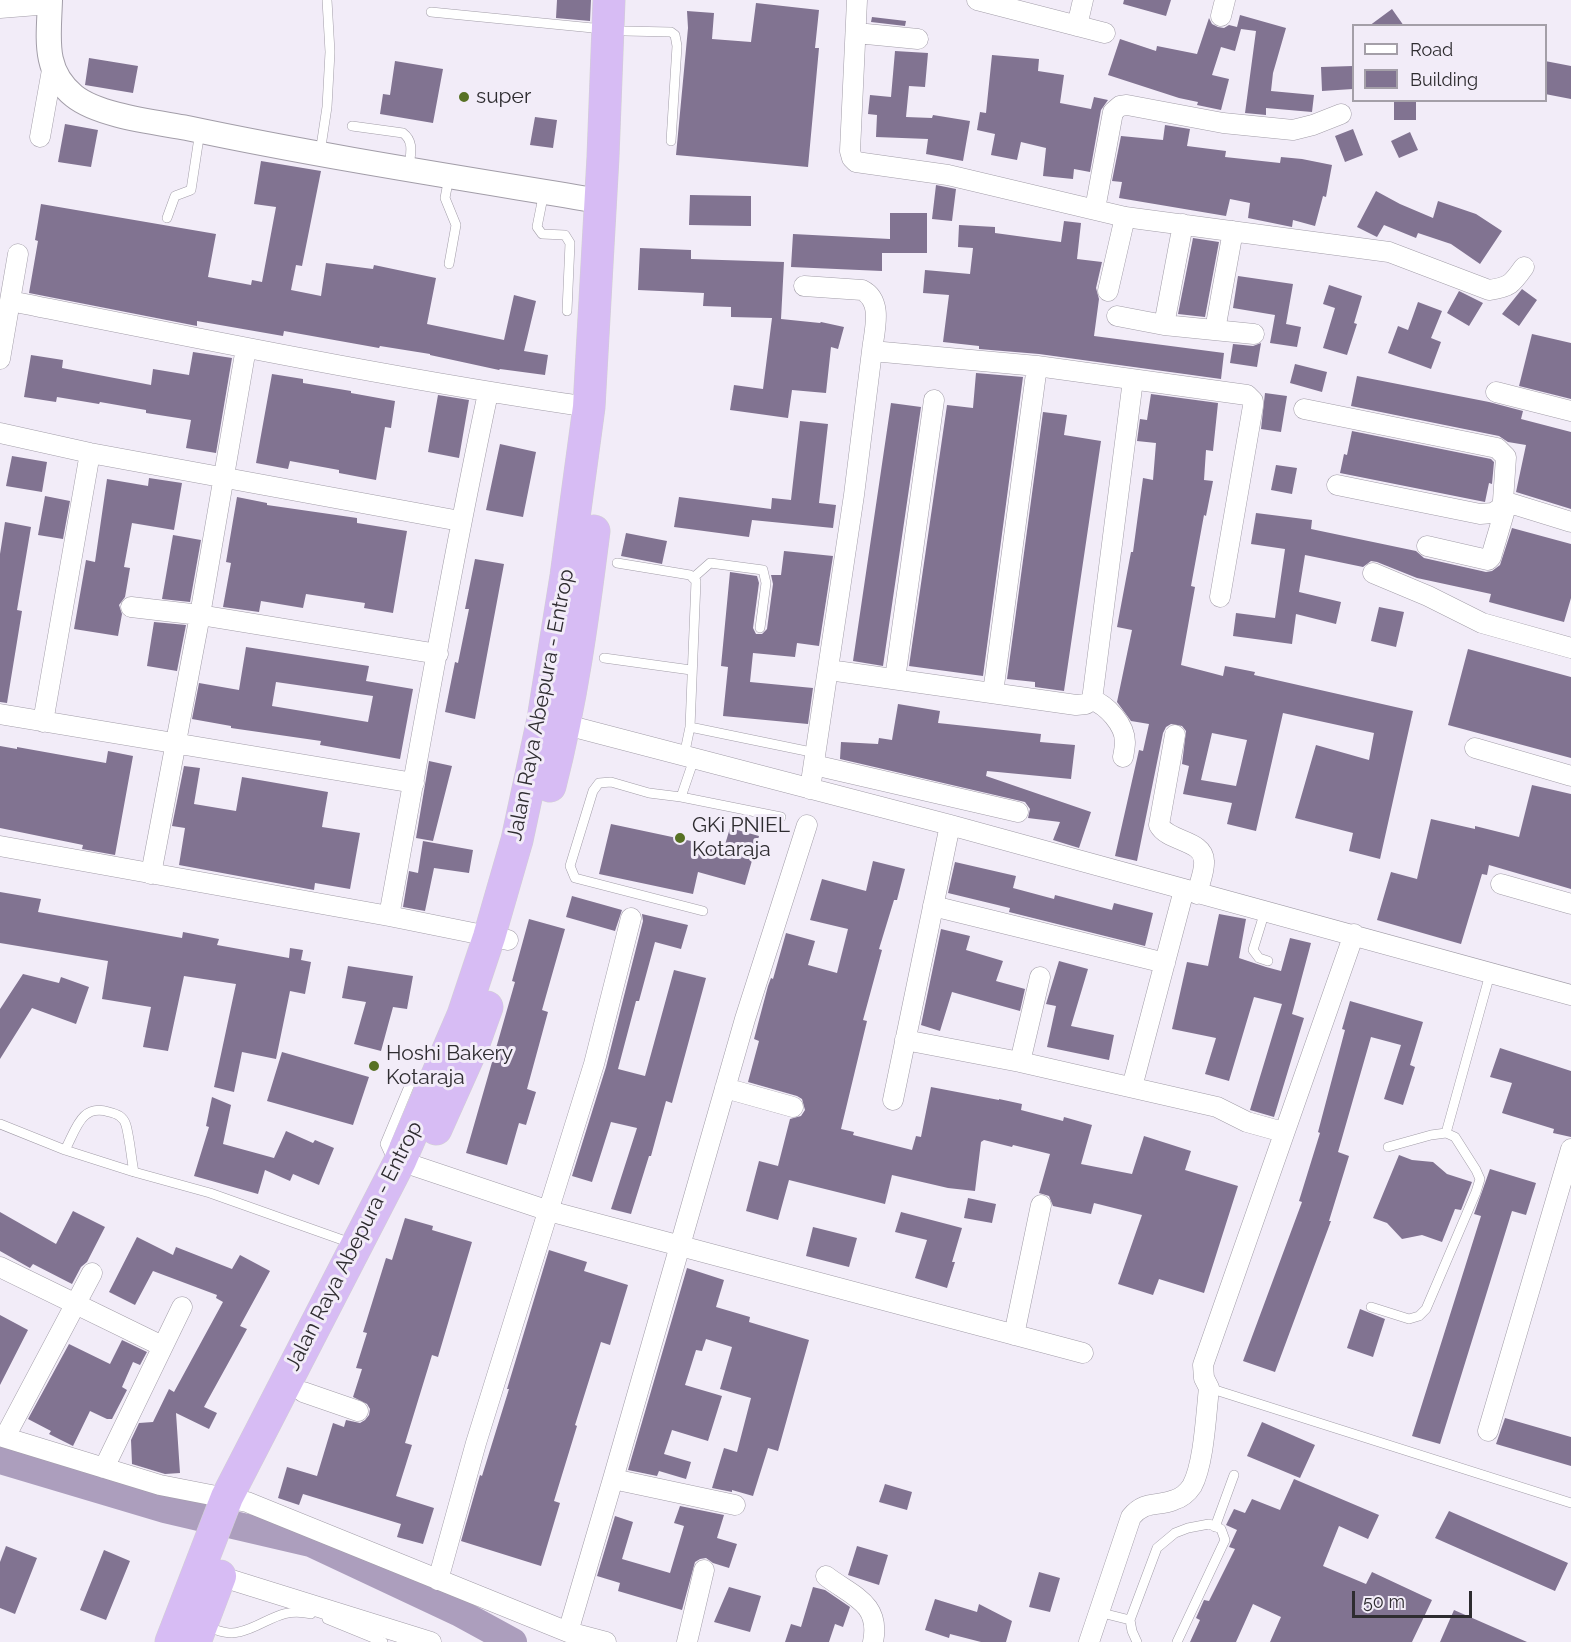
<!DOCTYPE html>
<html>
<head>
<meta charset="utf-8">
<style>
  body { margin:0 }
  #map { position:relative; width:1571px; height:1642px; overflow:hidden; background:#f2ecf8; font-family:Raleway,sans-serif }
  canvas { display:block }
  .legend { position:absolute; left:1352px; top:24px; width:195px; height:78px; box-sizing:border-box; background:#f2ecf8; border:2px solid #a49fa8; margin:0; padding:8px 10px; list-style:none; font-size:18px; color:#2e2c30 }
  .legend li { display:flex; align-items:center; gap:12px; height:30px }
  .legend b { width:30px; border:2px solid #a49fa8 }
  .scale { position:absolute; left:1352px; top:1591px; width:120px; height:27px; box-sizing:border-box; border:3px solid #2e2c30; border-top:0; padding-left:8px; font-size:18px; line-height:21px; white-space:nowrap; color:#2e2c30; -webkit-text-stroke:4px #f2ecf8; paint-order:stroke }
</style>
</head>
<body>
<div id="map">
<canvas width="1571" height="1642"></canvas>
<ul class="legend">
<li><b style="height:8px;background:#fff"></b>Road</li>
<li><b style="height:16px;background:#817391"></b>Building</li>
</ul>
<div class="scale">50 m</div>
</div>
<script>
const context = document.querySelector('canvas').getContext('2d');
context.lineJoin = 'round';
function stroke(path, color, width, dash) { context.strokeStyle = color; context.lineWidth = width; context.lineCap = dash ? 'butt' : 'round'; context.setLineDash(dash || []); context.stroke(path); }
function fill(path, color) { context.fillStyle = color; context.fill(path, 'evenodd'); }
function drawText(font, color, halo, rows, align = 'center') {
  context.font = font + ' Raleway,sans-serif'; context.lineWidth = 6; context.setLineDash([]); context.textBaseline = 'middle'; context.strokeStyle = halo; context.fillStyle = color; for (const [text, x, y, turn = 0] of rows) {
    context.save(); context.translate(x, y); context.rotate((+turn || 0) * Math.PI / 180); context.textAlign = isNaN(turn) ? turn : align; if (halo) context.strokeText(text, 0, 0); context.fillText(text, 0, 0); context.restore();
  }
}
const river = new Path2D(`
  M0,1460L165,1509L311,1543L458,1612L513,1642`);
const building = new Path2D(`
  M557,0H591L590,21L556,18Z
  M1124,0H1171L1166,16L1123,4Z
  M756,3L819,10L815,48H819L808,167L676,155L688,28L687,11L714,13L712,39L751,42Z
  M1392,9L1404,26H1369Z
  M1240,15L1286,28L1273,73L1271,91L1314,95L1312,112L1266,108V115L1245,113L1256,31L1241,29L1235,51L1221,47L1212,75L1229,79L1221,110L1197,105L1198,102L1179,98L1108,75L1120,39L1156,51L1157,46L1197,54L1209,18L1212,24L1218,27L1224,28L1229,25L1237,27Z
  M872,17L906,21L905,26L871,22Z
  M895,51L928,53L925,87L909,86L906,117L932,118L933,115L970,121L963,161L926,154L928,139L876,137L877,115L868,114L870,95L891,97Z
  M992,55L1039,59L1038,71L1064,75L1060,103L1091,109L1094,97L1108,100L1101,110L1090,172L1074,169L1073,179L1043,176L1046,148L1021,142L1017,160L991,155L995,134L977,130L980,112L986,113Z
  M89,58L138,66L133,93L85,85Z
  M395,61L443,69L433,123L380,114L383,94L390,95Z
  M1545,61L1571,66V99L1545,94Z
  M1353,66V89L1322,91L1321,67Z
  M1394,100H1416V120H1394Z
  M535,117L557,120L553,148L530,145Z
  M65,124L98,130L91,167L58,162Z
  M1165,125L1190,129L1187,146L1226,151L1225,157L1280,163L1281,157L1302,159L1332,165L1326,197L1323,196L1315,226L1293,220L1292,227L1248,218L1250,203L1230,199L1226,216L1119,198L1122,182L1112,181L1121,136L1163,140Z
  M1353,129L1363,155L1345,162L1335,136Z
  M1410,132L1418,150L1399,158L1391,141Z
  M261,161L321,171L302,266L296,265L291,290L321,296L326,263L373,269L374,265L436,278L427,324L504,340L514,295L536,301L524,351L548,355L545,375L500,369L499,370L430,355V354L380,346L379,348L284,331L283,336L197,321V326L29,293L38,241L35,240L41,204L216,234L208,277L251,285L252,280L262,282L276,207L254,204Z
  M936,185L956,189L952,221L932,219Z
  M1376,191L1400,204L1433,218L1438,201L1476,214L1502,231L1480,264L1451,244L1418,233L1416,238L1384,225L1377,237L1357,227Z
  M690,195L751,196V226L689,225Z
  M890,213H927V253H882V271L791,267L793,234L890,239Z
  M1064,221L1081,223L1077,259L1102,262L1096,288L1099,299L1094,336L1224,353L1221,379L1039,354L979,349V346L943,342L949,295L923,293L925,270L970,274L973,248L958,247L959,225L995,227V233L1061,242Z
  M1193,238L1219,242L1205,317L1178,314Z
  M640,248L691,250V259L784,262L781,319L820,323L821,322L844,327L838,349L831,347L826,393L792,390L788,418L730,410L734,385L763,389L772,318L731,317V307L703,306L704,293L638,290Z
  M1238,276L1293,284L1286,324L1301,327L1297,347L1270,343L1275,315L1233,308Z
  M1329,285L1362,296L1354,323L1357,324L1347,355L1323,348L1335,308L1323,304Z
  M1522,289L1537,300L1519,326L1502,314Z
  M1459,291L1483,303L1469,326L1447,313Z
  M1418,302L1442,311L1431,338L1441,342L1431,369L1388,353L1398,326L1408,330Z
  M1532,334L1571,343V399L1519,386Z
  M1261,343L1257,367L1230,363L1233,344L1253,346Z
  M193,352L232,358L216,453L186,448L191,420L146,413V410L100,402L99,404L57,397L56,402L24,397L31,355L63,360L62,368L151,385L153,369L189,375Z
  M1295,364L1327,372L1322,392L1290,383Z
  M976,373L1023,377L983,676L909,666L947,405L973,408Z
  M272,374L303,379V383L351,391V393L395,401L391,428L385,427L376,480L339,473V470L290,461L288,469L256,463Z
  M1357,376L1489,402L1523,411L1521,419L1571,432V509L1516,492L1526,445L1508,442L1499,436L1351,406Z
  M1265,393L1287,396L1281,432L1261,429Z
  M1151,394L1218,403L1213,451L1206,450L1204,480L1213,481L1206,516L1204,515L1191,586L1195,587L1181,665L1223,676L1225,666L1255,672L1254,675L1413,711L1380,859L1349,851L1353,833L1295,818L1316,745L1369,760L1374,733L1283,713L1256,831L1227,824L1232,803L1183,794L1189,766L1182,764L1186,731L1182,726L1171,724L1166,727L1163,733L1137,861L1115,856L1139,750L1143,751L1149,724L1131,721L1117,702L1132,630L1117,627L1131,552H1133L1143,478L1153,480L1156,443L1137,441L1140,419L1147,420ZM1212,733L1247,740L1236,786L1201,780Z
  M438,395L469,400L459,458L428,452Z
  M891,403L921,407L883,666L853,661Z
  M1043,412L1067,415L1064,435L1101,441L1064,691L1035,687V682L1007,679Z
  M800,421L828,424L819,503L836,505L833,528L752,520L749,537L674,527L679,497L771,509L772,498L791,500Z
  M1352,431L1491,459L1494,462L1492,484L1489,483L1485,502L1340,473L1344,454L1347,455Z
  M500,444L536,452L523,517L486,510Z
  M12,456L47,462L42,492L6,486Z
  M1276,465L1297,468L1292,494L1271,490Z
  M149,478L182,483L174,530L132,523L124,567L130,568L125,597L119,605L122,614L118,636L74,629L86,560L95,562L107,479L148,486Z
  M45,496L70,501L63,539L38,535Z
  M237,497L267,503V505L357,518V523L407,531L393,613L364,608L365,603L306,594L303,608L261,601L259,612L223,607L231,563L226,562Z
  M1256,513L1312,520L1311,529L1416,551L1424,558L1486,572L1492,571L1500,565L1512,528L1571,544V598L1564,622L1489,602L1491,594L1417,578L1377,562L1371,561L1363,567L1305,555L1299,592L1341,602L1336,624L1296,614L1292,644L1233,636L1236,613L1275,618L1285,549L1251,544Z
  M5,522L31,527L17,610L22,611L7,703L0,702V554Z
  M626,533L667,541L662,564L621,556Z
  M173,535L201,540L190,602L162,599Z
  M784,551L833,556L819,646L797,643L795,657L753,653L750,682L813,688L808,724L723,716L728,667L721,666L730,572L757,576L759,583L753,628L756,634H762L767,629L773,584L771,575H781Z
  M475,559L504,564L475,719L445,712L455,662L458,663L469,609H465Z
  M1379,607L1404,612L1396,647L1371,641Z
  M154,622L186,625L177,671L147,666Z
  M246,647L369,666L366,681L413,689L400,759L320,745L321,741L231,728V726L192,719L199,683L239,690ZM276,682L373,696L368,722L272,706Z
  M1468,649L1571,677V758L1448,725Z
  M898,704L940,711L938,723L1041,734L1040,742L1075,745L1071,779L987,771L986,776L1091,812L1079,848L1053,840L1060,822L1028,818L1030,809L1025,802L840,759L841,742L878,744L879,738L892,740Z
  M0,746L17,749V747L106,763L108,751L133,756L115,855L82,849L83,845L0,828Z
  M429,761L452,766L433,841L416,838Z
  M184,766L200,768L194,804L236,811L242,777L328,792L322,827L360,833L350,889L315,883L314,890L179,865L185,828L172,826Z
  M1532,785L1571,794V889L1489,865L1487,875L1482,874L1461,944L1377,920L1391,872L1417,879L1431,819L1475,829V826L1519,837Z
  M611,824L724,848L730,828L759,836L745,885L698,872L693,894L599,874Z
  M423,841L473,850L469,873L434,868L425,911L403,907L409,871L418,873Z
  M873,861L905,869L897,900H894L879,949L882,950L863,1020L867,1021L841,1129L854,1132L853,1135L912,1150L916,1136L921,1137L931,1087L999,1100V1099L1022,1104L1021,1110L1063,1121L1064,1117L1092,1125L1081,1164L1132,1174L1144,1136L1191,1151L1185,1170L1238,1186L1204,1293L1159,1279L1153,1295L1118,1284L1142,1215L1094,1203L1091,1214L1053,1206L1049,1196L1039,1193L1050,1154L1013,1145L1012,1147L984,1140L981,1142L975,1191L948,1188L892,1175L885,1204L789,1180L778,1220L746,1211L759,1161L778,1166L790,1119L801,1116L805,1110L802,1099L797,1096L748,1082L759,1041L754,1039L768,986L771,978L773,979L786,933L815,941L808,965L837,973L848,929L810,920L822,879L866,891Z
  M955,862L1016,876L1013,888L1054,899L1055,895L1112,910L1114,903L1153,913L1145,946L1009,912L1010,908L948,893Z
  M0,892L41,899L38,912L182,938L183,932L219,939L217,945L289,958L290,948L303,950L301,960L311,962L305,994L290,991L276,1059L242,1052L234,1092L214,1087L236,984L184,976L168,1051L143,1047L151,1007L102,999L108,961L0,943Z
  M572,896L622,910L615,931L566,917Z
  M642,914L688,925L681,949L655,942L639,1001H636L618,1069L645,1076L674,970L706,978L672,1103L666,1101L651,1156H649L631,1214L611,1209L637,1128L611,1122L592,1182L572,1176L606,1067L643,921Z
  M1219,914L1246,919L1239,958L1266,967L1281,971L1290,938L1311,943L1292,1014L1304,1018L1274,1117L1250,1110L1282,1004L1254,997L1229,1081L1205,1074L1216,1038L1172,1029L1187,962L1208,966Z
  M529,919L565,929L542,1010L548,1012L527,1089L536,1092L526,1125L519,1123L507,1165L466,1153L515,982L512,981Z
  M941,929L970,936L966,950L1003,961L996,981L1025,989L1020,1011L952,992L940,1031L921,1025Z
  M1059,961L1088,969L1071,1026L1114,1035L1109,1060L1047,1047L1056,1006L1046,1004Z
  M348,966L413,976L407,1009L393,1007L381,1051L354,1044L366,1002L342,998Z
  M23,974L59,983L61,977L89,987L76,1024L32,1008L0,1059V1009Z
  M1350,1001L1423,1022L1410,1065L1415,1067L1403,1105L1384,1099L1401,1045L1371,1037L1338,1152L1349,1156L1329,1221H1331L1275,1372L1243,1361L1302,1202L1299,1201L1320,1133L1318,1132L1345,1030L1342,1029Z
  M1500,1048L1571,1071V1137L1553,1133L1554,1129L1502,1113L1512,1083L1490,1077Z
  M282,1052L369,1077L353,1125L267,1101Z
  M212,1097L231,1105L223,1144L274,1158L286,1131L313,1143L315,1140L334,1148L319,1185L293,1174L290,1181L265,1170L258,1194L194,1176L209,1127L206,1126Z
  M1399,1155L1412,1160L1433,1162L1447,1174L1472,1182L1461,1210L1455,1209L1442,1242L1422,1235L1402,1239L1387,1223L1373,1218Z
  M1490,1169L1536,1183L1526,1215L1512,1211L1508,1224L1440,1444L1412,1436L1481,1216L1474,1214Z
  M968,1198L996,1204L992,1223L964,1218Z
  M73,1211L105,1227L87,1262L81,1267L72,1284L33,1264L30,1268L0,1251V1212L56,1244Z
  M901,1212L962,1228L952,1262H955L947,1288L915,1278L927,1240L895,1232Z
  M405,1218L433,1226L432,1230L472,1242L438,1357L432,1355L405,1443L412,1445L396,1496L434,1508L423,1544L397,1537L401,1524L303,1494L299,1505L278,1498L287,1467L317,1476L333,1423L344,1427L346,1420L360,1423L365,1420L369,1415L370,1409L367,1404L353,1397L362,1369L356,1368L367,1333L363,1332L386,1258L392,1260Z
  M813,1227L857,1238L849,1267L806,1256Z
  M137,1237L173,1255L176,1247L232,1269L240,1255L270,1271L240,1326L247,1329L204,1407L217,1413L209,1429L176,1413L180,1473L165,1474L132,1464L131,1440L139,1423L153,1422L169,1389L174,1392L223,1302L216,1298L217,1295L153,1271L135,1305L109,1292Z
  M549,1250L587,1262L584,1271L628,1285L610,1345L601,1342L575,1425L577,1426L554,1501L560,1503L541,1566L461,1541L480,1475L482,1476L509,1389H507Z
  M687,1268L724,1280L716,1307L750,1317L749,1322L809,1340L778,1451L768,1448L753,1496L732,1490V1492L712,1488L724,1448L737,1452L751,1398L720,1389L732,1347L706,1339L702,1351L696,1350L685,1385L722,1396L708,1441L672,1430L664,1454L691,1462L686,1479L659,1471L657,1476L628,1470Z
  M1360,1309L1385,1319L1373,1357L1347,1348Z
  M0,1315L28,1330L0,1385Z
  M122,1340L147,1352L140,1365L133,1362L122,1387L127,1390L112,1419H107L90,1411L73,1446L49,1434L51,1431L28,1419L69,1344L110,1364Z
  M1505,1418L1571,1437V1466L1496,1444Z
  M1262,1422L1315,1445L1300,1478L1247,1456Z
  M1294,1479L1379,1515L1368,1539L1339,1526L1323,1566L1366,1584L1372,1572L1432,1600L1412,1642H1270L1281,1617L1253,1604L1236,1642H1190L1200,1620L1196,1618L1204,1600L1209,1601L1235,1549L1229,1547L1237,1530L1226,1525L1234,1509L1245,1513L1252,1499L1280,1510Z
  M885,1484L912,1492L907,1510L879,1502Z
  M680,1506L724,1515L717,1538L737,1544L729,1568L713,1563L706,1558L700,1559L695,1562L682,1610L618,1591L620,1583L597,1576L615,1516L633,1522L622,1559L670,1573L684,1526L674,1523Z
  M1449,1511L1568,1563L1555,1591L1435,1538Z
  M6,1546L37,1558L15,1614L0,1608V1562Z
  M857,1546L888,1555L879,1585L848,1575Z
  M104,1550L130,1561L106,1620L80,1610Z
  M1039,1572L1060,1578L1050,1612L1029,1607Z
  M729,1587L761,1596L750,1632L714,1622Z
  M813,1587L825,1590L850,1607L843,1627L835,1624L829,1642H785L791,1624L801,1627Z
  M935,1599L977,1612L979,1604L1012,1621L1006,1642H981L950,1634L949,1638L925,1630Z
  M1454,1610L1527,1642H1440Z`);
const service = new Path2D(`
  M431,12L603,29
  M625,31L671,32L675,35L677,46L671,141
  M352,126L403,133C415,142 410,155 409,168
  M320,153L327,107L330,52L327,0
  M449,177L445,198L456,225L449,264
  M544,192L537,227L542,234L565,235L570,243L567,311
  M167,218L175,196L191,190L200,131
  M617,563L690,575L696,581L690,727
  M693,578L710,563L763,570L766,583L760,628
  M604,658L691,670
  M684,756L690,727L816,753
  M694,759L681,797L781,817
  M681,797L649,793L611,782L599,783L593,791L570,866L575,878L703,911
  M1265,911L1253,950L1259,958L1268,961
  M0,1124L65,1150L134,1172L210,1193L351,1243
  M1388,1147L1431,1135L1446,1133
  M65,1150C76,1130 81,1103 109,1112C117,1114 123,1116 126,1125C130,1140 131,1157 134,1172
  M395,1159L390,1155L385,1144L410,1084L418,1080L429,1082
  M1371,1307L1409,1319L1419,1316L1426,1309L1476,1192L1480,1179L1476,1170L1455,1137L1446,1133L1490,974
  M1209,1388L1571,1503
  M1215,1527L1234,1475
  M1098,1612L1130,1620L1157,1548L1175,1533L1188,1528L1209,1524L1221,1529L1225,1540L1177,1642
  M327,1619L383,1642
  M1130,1620L1132,1631L1137,1642
  M207,1627C217,1630 228,1635 239,1632C266,1626 279,1606 311,1614`);
const minor = new Path2D(`
  M857,0L850,151L852,158L856,162L948,175L1125,217L1389,252L1489,290C1510,287 1512,284 1524,267
  M977,0L1105,33
  M0,8L50,4
  M1221,16L1225,0
  M1077,26L1083,0
  M856,33L918,39
  M40,137L52,70
  M1095,209L1113,112L1120,106L1127,105L1223,123L1293,130L1313,125L1341,114
  M804,286L862,290C884,301 874,331 872,351
  M1108,291L1125,217
  M10,301C202,339 395,379 589,407
  M1117,316L1164,325L1254,334
  M1164,325L1183,224
  M1215,330L1233,231
  M0,359L18,254
  M1496,392L1571,411
  M1304,409L1497,448L1506,457L1503,501L1571,522
  M0,433L90,453L460,521
  M1337,485L1480,514L1493,513L1501,508L1503,501
  M1427,546L1488,560L1491,557L1507,503
  M1373,573L1428,596L1482,623L1571,648
  M131,607L200,615L438,654
  M829,670L1076,705L1086,704L1092,700C1107,705 1125,725 1125,742C1125,746 1124,752 1123,757
  M895,679L934,400
  M993,693L1037,366
  M1092,700L1133,380
  M0,714L414,783
  M43,722L90,453
  M555,722L950,825L1571,995
  M1175,735L1159,825C1168,842 1204,840 1204,861C1205,871 1199,884 1197,894
  M1475,748L1571,776
  M814,765L1018,812
  M810,789L854,495L872,351L1037,366L1247,395L1253,401V406L1220,597
  M0,846L389,916L508,940
  M151,874L200,615L246,348
  M1501,884L1571,904
  M933,906L1165,963
  M389,916C421,741 451,566 488,393
  M905,1040L1020,1062L1217,1107L1247,1122L1283,1132
  M1020,1062L1040,977
  M1132,1087L1184,890
  M725,1088L793,1107
  M893,1100L950,825
  M400,1161L549,1211L1083,1353
  M0,1267L162,1346
  M1014,1335L1041,1205
  M303,1392L358,1411
  M1488,1431L1571,1149
  M0,1436L160,1485L247,1502L568,1632L606,1642
  M5,1437L92,1273
  M104,1468L182,1307
  M613,1479L735,1505
  M219,1576L431,1642
  M826,1576C852,1596 881,1603 873,1642
  M438,1580L476,1443L594,1064L631,918
  M568,1632L613,1479L745,1019L807,825
  M687,1642L704,1570
  M1089,1642L1131,1517C1145,1500 1157,1507 1174,1500C1181,1498 1188,1492 1192,1486C1204,1464 1206,1414 1209,1388L1204,1378L1203,1365L1354,934`);
const tertiary = new Path2D(`
  M50,0C49,37 42,70 74,96C99,116 155,122 187,128C324,157 462,178 600,201`);
const trunk = new Path2D(`
  M550,786C572,700 583,618 594,531
  M436,1129L473,1046L487,1007
  M171,1642L227,1497L400,1161L463,1015L489,937L517,840L543,719L566,576L589,407L603,157L609,0
  M195,1642L220,1576`);
const markers = [
  [464,97,6,"#577124"],
  [680,838,6,"#577124"],
  [374,1066,6,"#577124"]
];
const poiNames = [
  ["super",476,97],
  ["GKi PNIEL",692,826],
  ["Kotaraja",692,850],
  ["Hoshi Bakery",386,1054],
  ["Kotaraja",386,1078]
];
const streetNames = [
  ["Jalan Raya Abepura - Entrop",541,705,-79],
  ["Jalan Raya Abepura - Entrop",354,1246,-63]
];
stroke(river, '#ac9ebd', 28);
fill(building, '#817391');
stroke(service, '#a29da8', 10);
stroke(minor, '#a29da8', 21);
stroke(tertiary, '#a29da8', 26);
stroke(trunk, '#d1d1d1', 33);
stroke(service, '#fff', 9);
stroke(minor, '#fff', 20);
stroke(tertiary, '#fff', 24);
stroke(trunk, '#d7bcf4', 32);
for (const [x, y, r, color] of markers) { const dot = new Path2D(); dot.arc(x, y, r, 0, 2 * Math.PI); context.fillStyle = color; context.fill(dot); stroke(dot, '#f2ecf8', 2); }
drawText('21px', '#2e2c30', '#f2ecf8', poiNames, 'left');
drawText('21px', '#2e2c30', '#f2ecf8', streetNames);
</script>
</body>
</html>
